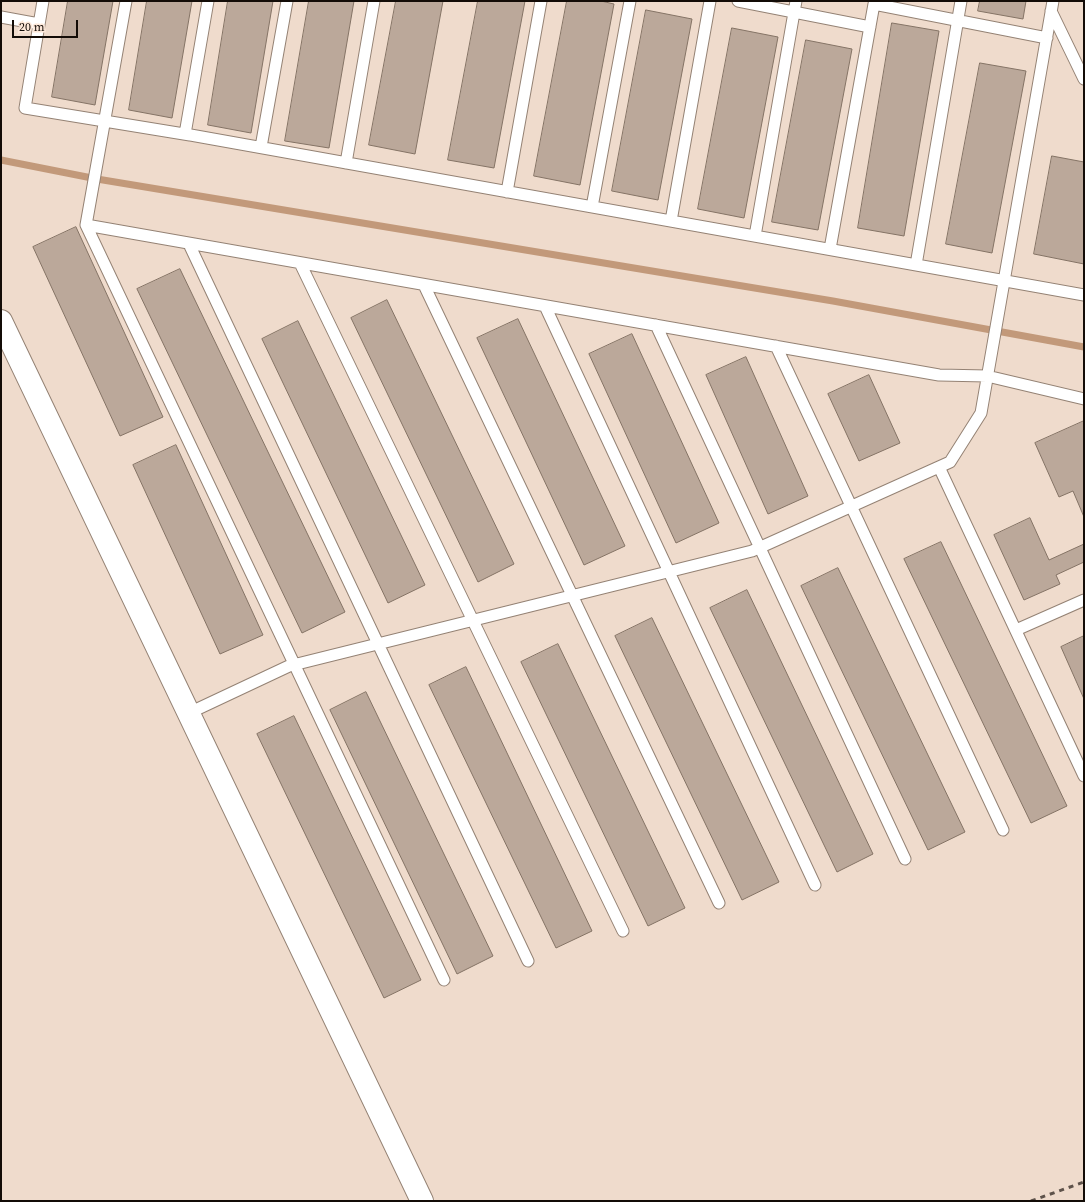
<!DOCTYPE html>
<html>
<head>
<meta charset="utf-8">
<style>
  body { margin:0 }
  #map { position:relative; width:1085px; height:1202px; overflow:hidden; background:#efdbcc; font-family:"Source Serif 4",serif }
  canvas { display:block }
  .frame { position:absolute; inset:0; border:2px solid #130c07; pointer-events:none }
  .scale { position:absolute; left:12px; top:20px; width:66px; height:18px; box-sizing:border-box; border:2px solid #130c07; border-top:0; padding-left:5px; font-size:12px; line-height:14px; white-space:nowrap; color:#130c07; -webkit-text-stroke:3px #fde8d9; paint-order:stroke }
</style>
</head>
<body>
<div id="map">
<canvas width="1085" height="1202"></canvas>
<div class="frame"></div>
<div class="scale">20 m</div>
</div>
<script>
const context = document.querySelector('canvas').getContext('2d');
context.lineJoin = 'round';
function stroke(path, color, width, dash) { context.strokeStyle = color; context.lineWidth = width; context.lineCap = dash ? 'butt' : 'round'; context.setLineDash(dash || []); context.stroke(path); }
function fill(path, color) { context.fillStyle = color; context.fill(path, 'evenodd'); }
const stream = new Path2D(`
  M1,160L97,179L833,301L1084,347`);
const building = new Path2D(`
  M68,1H113L95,105L52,97Z
  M147,1H192L172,118L129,110Z
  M228,1H273L251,133L208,125Z
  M309,1H354L329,148L285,141Z
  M396,1H443L415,154L369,145Z
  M478,1H525L494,168L448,160Z
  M567,1H601L614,4L580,185L534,176Z
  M980,1H1026L1023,19L978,11Z
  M646,10L692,19L658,200L612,191Z
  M892,23L939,31L904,236L858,228Z
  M732,28L778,37L744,218L698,209Z
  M806,40L852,49L818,230L772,222Z
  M980,63L1026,71L992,253L946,244Z
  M1052,156L1084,162V264L1034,254Z
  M76,227L163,417L120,436L33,247Z
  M180,269L345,612L302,633L137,289Z
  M387,300L514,564L478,582L351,318Z
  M518,319L625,546L584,565L477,338Z
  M298,321L425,585L388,603L262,339Z
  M632,334L719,523L676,543L589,354Z
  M746,357L808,496L768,514L706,375Z
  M869,375L900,443L859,461L828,394Z
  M1084,421V517L1073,491L1059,497L1035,443Z
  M176,445L263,635L220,654L133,465Z
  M1030,518L1049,560L1084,544V562L1056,575L1060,584L1024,600L994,535Z
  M941,542L1067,806L1031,823L904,559Z
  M838,568L965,832L928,850L801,586Z
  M747,590L873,854L837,872L710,608Z
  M652,618L779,882L742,900L615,636Z
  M1084,636V699L1061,647Z
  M558,644L685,908L648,926L521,662Z
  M466,667L592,931L556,948L429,685Z
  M366,692L493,956L457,974L330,710Z
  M294,716L421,980L384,998L257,734Z`);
const service = new Path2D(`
  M43,1L25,108L190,135
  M126,1L86,225L939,375L987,376L1084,399
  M208,1L185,134L1084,295
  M738,1L870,27
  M1051,11L1084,79
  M1,17L39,24
  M261,147L287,1
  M346,163L374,1
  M507,192L541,1
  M592,207L630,1
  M671,221L710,1
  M86,225L444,980
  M755,236L796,1
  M189,244L528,961
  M830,249L874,4L1047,38
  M300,263L623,931
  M916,265L961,1
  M424,285L719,903
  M545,306L815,885
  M656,325L905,859
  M776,346L1003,830
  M939,467L1084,776
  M1016,630L1084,600
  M189,713L289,666L752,551L950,462L981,413L1053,1`);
const minor = new Path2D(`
  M1,321L422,1201`);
const rail = new Path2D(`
  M1031,1201L1084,1182`);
stroke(stream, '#c2997a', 7);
fill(building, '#bba89a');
stroke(building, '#847365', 1);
stroke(service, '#948274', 13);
stroke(minor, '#948274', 24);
stroke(service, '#fff', 11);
stroke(minor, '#fff', 22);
stroke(rail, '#5e524a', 3, [5, 5]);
</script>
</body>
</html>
